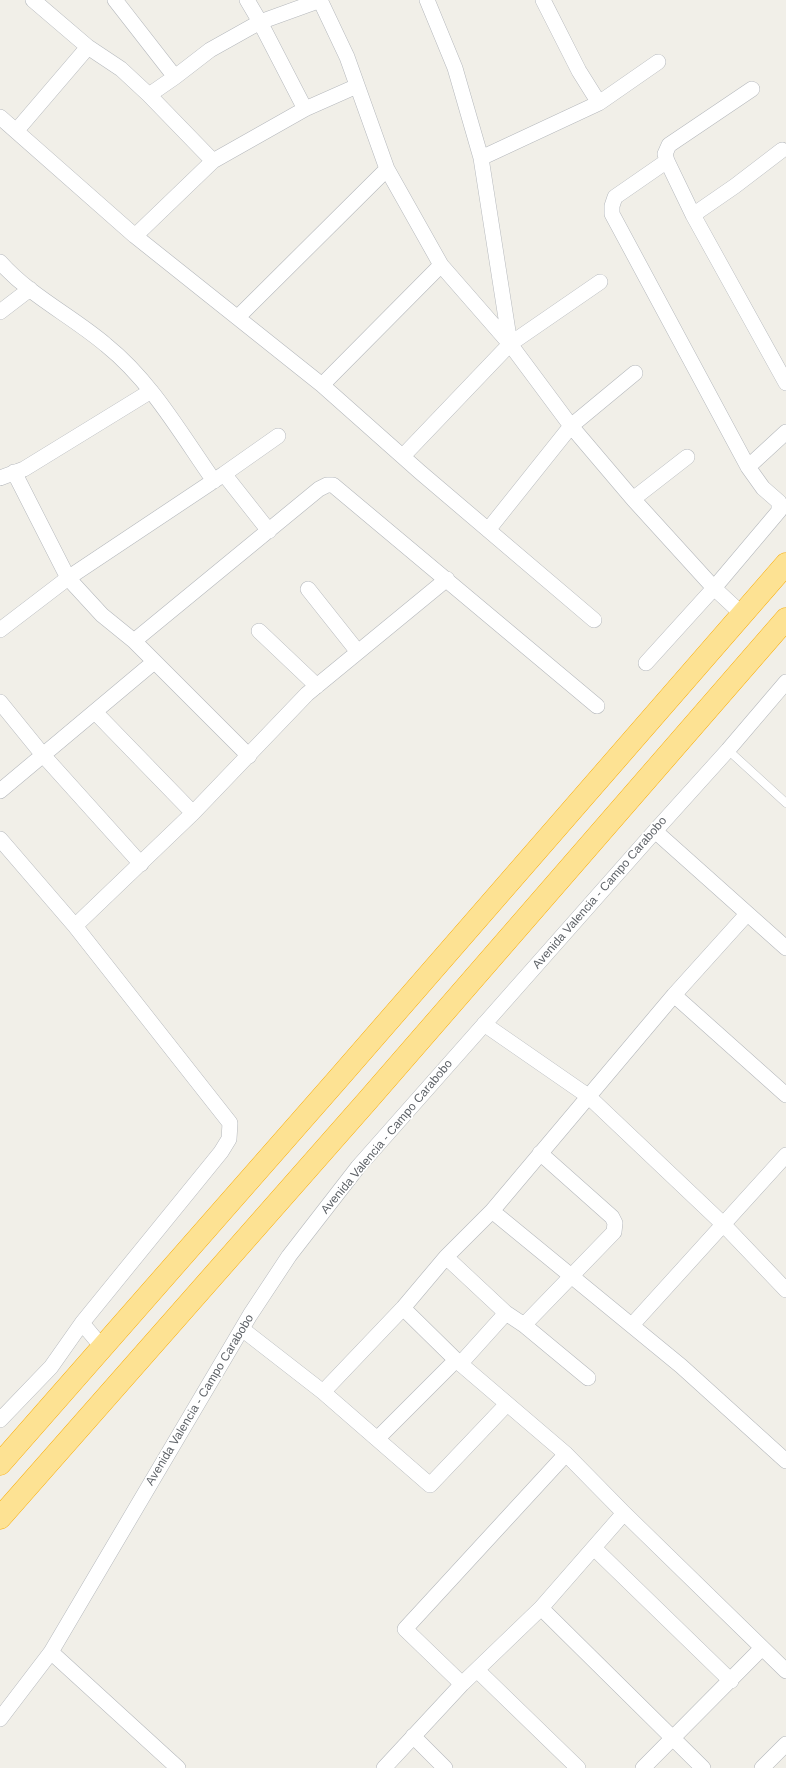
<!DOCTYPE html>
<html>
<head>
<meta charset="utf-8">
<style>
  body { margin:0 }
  canvas { display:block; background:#f1efe8 }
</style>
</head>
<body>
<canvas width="786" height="1768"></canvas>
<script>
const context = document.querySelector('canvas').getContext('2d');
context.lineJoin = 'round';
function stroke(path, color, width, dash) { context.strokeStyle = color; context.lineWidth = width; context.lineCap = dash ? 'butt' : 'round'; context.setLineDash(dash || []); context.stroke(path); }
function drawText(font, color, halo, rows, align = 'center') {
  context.font = font + ' Arial,sans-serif'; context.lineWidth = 3.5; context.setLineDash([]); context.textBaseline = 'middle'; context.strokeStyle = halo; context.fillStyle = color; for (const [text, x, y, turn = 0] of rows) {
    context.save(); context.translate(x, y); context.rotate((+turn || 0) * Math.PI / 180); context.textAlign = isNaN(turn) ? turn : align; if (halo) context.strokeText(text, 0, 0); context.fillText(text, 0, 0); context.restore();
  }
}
const lane = new Path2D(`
  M728,750L786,803`);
const street = new Path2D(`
  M33,0L88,47L121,69L149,95L213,161
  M115,0L175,77
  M247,0L260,22L305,109
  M320,0L347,57L387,169L441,265L510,344L571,426L633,499L714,588L742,614
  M543,0L579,71L599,103
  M149,95L175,77L210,50L260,22L321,0
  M0,117L135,236L322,385L420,472L594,620
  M17,130L88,47
  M481,158L599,103L658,62
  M667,161L693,215L786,383
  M693,215L735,186L782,150
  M135,236L213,161L305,109L357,86
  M0,262C30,296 72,316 106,345C151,381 181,434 214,481
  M0,312L30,289
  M238,317L387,169
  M510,344L600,282
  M322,385L441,265
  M403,456L510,344L481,158L455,68L427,0
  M748,467L786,432
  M14,472L68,578L102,615L134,641L249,756
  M224,474L278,436
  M0,478L24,469L151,391
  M633,499L687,457
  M488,530L571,426L635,373
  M308,589L358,652
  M0,630L68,578L224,474L269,531
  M259,631L317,686
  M134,641L319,489L327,485H333L597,706
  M646,663L714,588L779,511V502L763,488L748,467L612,214V206L615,197L667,161L665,154L669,145L752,89
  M0,702L43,755L141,864
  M95,712L193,813
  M0,791L154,662
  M655,831L786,948
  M0,839L75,926L230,1123L229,1139L221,1152L82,1323L51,1367L0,1420
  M75,926L193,813L307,694L447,579
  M674,995L786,1095
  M484,1024L588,1096L723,1224L786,1290
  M492,1211L681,1366L786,1461
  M446,1257L506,1313L524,1325L588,1378
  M403,1308L456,1360L566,1454L624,1513L786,1671
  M82,1323L102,1347
  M524,1325L614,1232L615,1223L612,1217L540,1153
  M632,1325L786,1155
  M242,1329L323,1392L430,1485L507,1404
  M461,1363L506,1313
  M323,1392L403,1308L446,1257L492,1211L674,995L747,914
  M378,1438L456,1360
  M594,1548L731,1681
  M541,1608L703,1768
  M51,1652L178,1768
  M477,1670L578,1768
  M462,1684L405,1629L566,1454
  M0,1719L51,1652L250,1315L289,1256L358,1167L655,831L728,750L786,682
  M413,1736L445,1768
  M384,1768L462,1684L541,1608L624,1513
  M643,1768L761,1649
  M762,1768L786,1744`);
const highway = new Path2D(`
  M0,1464L337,1080L786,564
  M0,1518L368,1100L786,619`);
const streetNames = [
  ["Avenida Valencia - Campo Carabobo",600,893,-49],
  ["Avenida Valencia - Campo Carabobo",387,1137,-50],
  ["Avenida Valencia - Campo Carabobo",200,1400,-59]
];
stroke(lane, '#b5b8bc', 9);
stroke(street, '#b5b8bc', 16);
stroke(highway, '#f9ab00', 23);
stroke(lane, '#fff', 8);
stroke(street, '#fff', 15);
stroke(highway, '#fde293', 22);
drawText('12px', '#5f6368', '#fff', streetNames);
</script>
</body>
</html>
